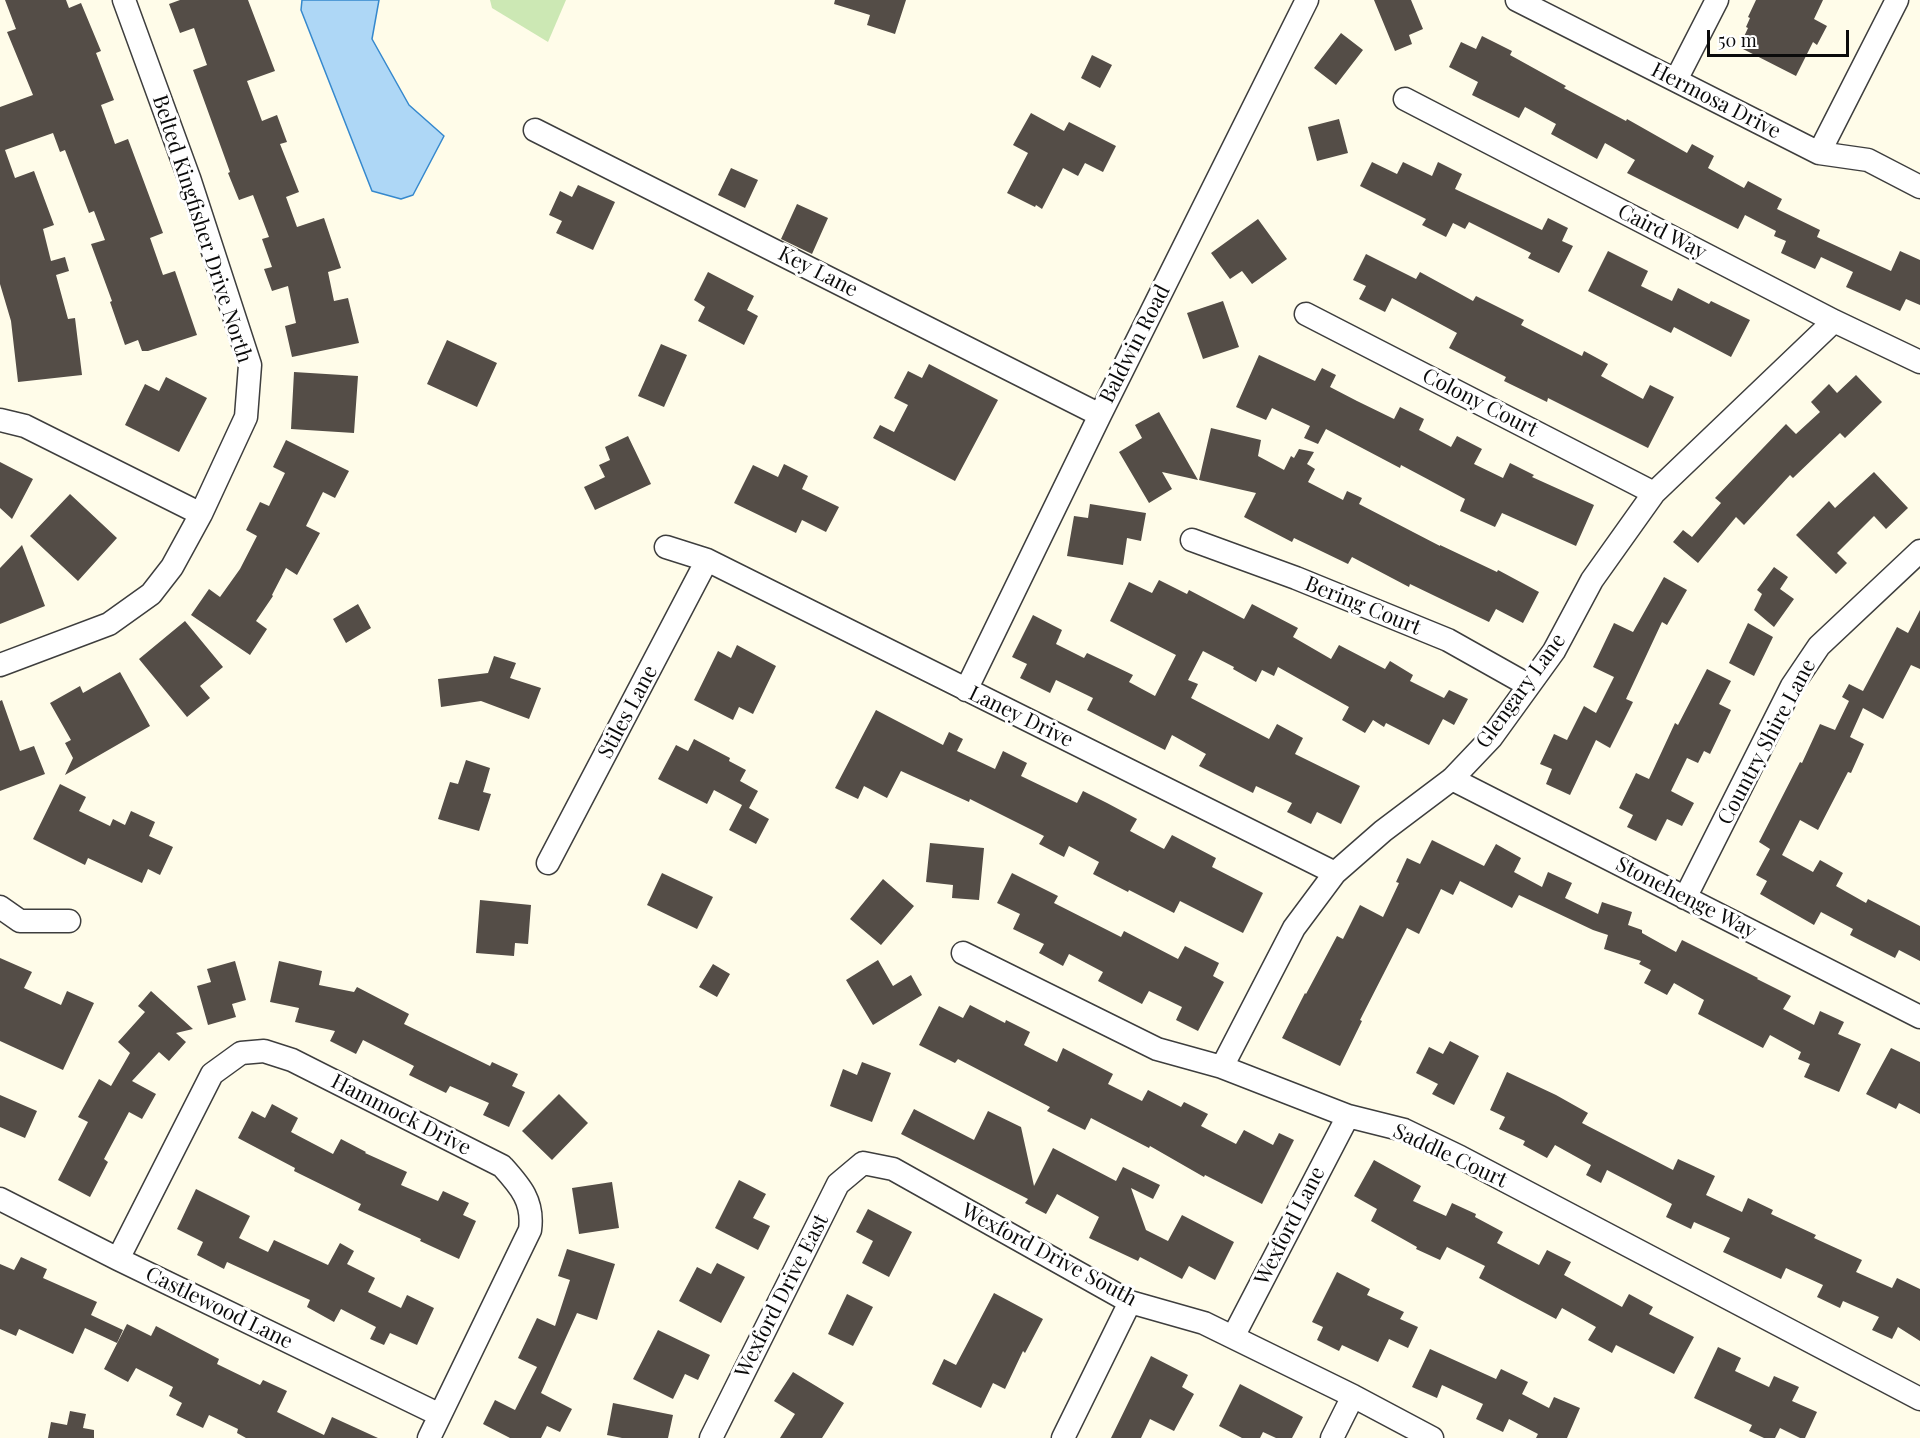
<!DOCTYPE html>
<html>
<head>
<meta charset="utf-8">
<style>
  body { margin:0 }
  #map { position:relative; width:1920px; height:1438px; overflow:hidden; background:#fffce9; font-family:"Playfair Display",serif }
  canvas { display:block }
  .scale { position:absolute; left:1707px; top:30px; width:142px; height:27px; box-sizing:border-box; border:3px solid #0b0b0b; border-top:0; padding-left:8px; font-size:18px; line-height:21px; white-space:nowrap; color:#0b0b0b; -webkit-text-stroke:4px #fff; paint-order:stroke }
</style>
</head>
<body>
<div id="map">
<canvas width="1920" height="1438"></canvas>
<div class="scale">50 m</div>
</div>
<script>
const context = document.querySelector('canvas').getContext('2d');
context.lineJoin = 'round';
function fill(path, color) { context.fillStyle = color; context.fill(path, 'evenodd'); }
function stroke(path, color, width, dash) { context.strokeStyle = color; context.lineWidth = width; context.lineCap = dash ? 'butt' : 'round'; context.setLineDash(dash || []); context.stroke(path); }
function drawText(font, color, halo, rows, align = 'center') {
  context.font = font + ' "Playfair Display",serif'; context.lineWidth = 6; context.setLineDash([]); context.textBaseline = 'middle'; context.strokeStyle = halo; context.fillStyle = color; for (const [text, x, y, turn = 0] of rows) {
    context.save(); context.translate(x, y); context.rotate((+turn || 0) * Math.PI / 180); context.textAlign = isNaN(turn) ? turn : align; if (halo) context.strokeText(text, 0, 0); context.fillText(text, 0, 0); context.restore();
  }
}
const green = new Path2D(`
  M490,0H566L548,42L492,8Z`);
const water = new Path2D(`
  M302,0H379L372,39L409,105L444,136L413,195L401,199L372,191L301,10Z`);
const building = new Path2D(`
  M5,0H66L69,8L81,3L101,51L96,53L114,100L101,105L115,144L128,139L163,233L150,238L163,275L175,271L197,335L148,351H142L138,340L125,345L110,302L112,301L91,244L105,240L94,211L89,213L65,150L60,152L53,133L5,150L15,178L34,171L54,225L43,229L51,261L65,257L69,271L56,275L68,319L75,318L82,375L18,382L11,321L0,284V107L33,95L7,32L16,29Z
  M180,0H248L275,71L247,81L262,121L277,115L287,142L280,144L299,192L286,197L297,227L324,218L341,268L328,272L334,301L348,298L359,343L292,357L285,326L296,323L288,286L272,291L264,269L272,267L262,239L269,237L253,195L239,200L228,173L230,172L193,70L207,65L194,28L180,33L169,4Z
  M835,0H906L895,34L867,25L870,15L834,4Z
  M1374,0H1411L1423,29L1409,35L1412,44L1395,51Z
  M1756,0H1823L1814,19L1827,26L1817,45L1813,42L1796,76L1743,49L1745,46L1741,43L1748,28L1746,27L1750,18L1748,17Z
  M1341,33L1363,50L1336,85L1314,68Z
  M1482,36L1512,51L1510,55L1566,86L1564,88L1626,121L1627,119L1687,153L1692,144L1714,156L1708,168L1744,188L1748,181L1782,199L1777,209L1820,230L1817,237L1891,271L1900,251L1920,260V305L1906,299L1900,311L1846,287L1853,272L1821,257L1815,269L1781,253L1786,241L1774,236L1776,231L1745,215L1738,229L1627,173L1635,160L1605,143L1597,159L1551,134L1556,124L1525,107L1519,118L1472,95L1478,82L1449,67L1461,42L1476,49Z
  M1092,55L1112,65L1100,88L1081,78Z
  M1031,113L1064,131L1069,122L1116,146L1103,172L1085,163L1078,176L1063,168L1042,209L1036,205L1035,207L1007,193L1028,153L1013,145Z
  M1339,119L1348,153L1317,161L1308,127Z
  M1372,162L1397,174L1403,162L1432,176L1438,162L1462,174L1455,189L1542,230L1548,218L1568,228L1562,241L1573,246L1559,273L1528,258L1531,253L1469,222L1465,229L1453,223L1446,237L1422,225L1426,219L1360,186Z
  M731,168L758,180L745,208L718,195Z
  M578,185L615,202L593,250L556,233L562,221L549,215L560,191L572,197Z
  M797,204L828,218L812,254L781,239Z
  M1258,219L1287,259L1252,284L1242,271L1230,279L1211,253Z
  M1608,251L1648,271L1641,286L1672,301L1678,288L1709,304L1711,301L1750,320L1731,357L1674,327L1671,333L1588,291Z
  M1366,254L1416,279L1420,272L1473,301L1476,296L1524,320L1521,325L1582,356L1584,351L1608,364L1601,376L1643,399L1650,385L1674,397L1648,448L1548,398L1547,402L1504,381L1506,377L1449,348L1457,333L1392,298L1385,312L1359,299L1366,286L1353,280Z
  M708,272L754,296L747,310L758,316L744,345L698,321L705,307L694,300Z
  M1223,301L1239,347L1203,359L1187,313Z
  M447,340L497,363L477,407L427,384Z
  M661,344L687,355L664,407L638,396Z
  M1259,355L1315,381L1322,368L1336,375L1330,387L1357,401L1394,419L1400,407L1424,419L1419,430L1451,447L1457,436L1482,449L1474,464L1503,478L1510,463L1534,475L1532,477L1594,505L1576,546L1502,513L1495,527L1460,511L1465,499L1401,465L1400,468L1326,429L1318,444L1304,438L1310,426L1272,408L1266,420L1236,407Z
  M929,364L998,400L955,481L873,438L880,425L894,432L908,405L894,398L908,371L922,378Z
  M294,372L358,376L354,433L291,429Z
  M1856,375L1882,402L1845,438L1840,433L1793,478L1790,475L1744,525L1736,517L1698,563L1673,542L1683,530L1692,537L1721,503L1715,498L1786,424L1796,434L1820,412L1811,402L1829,384L1837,393Z
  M166,377L207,398L179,452L125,425L145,384L159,391Z
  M1159,412L1198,480L1162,472L1172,489L1149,503L1119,452L1142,438L1135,425Z
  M1211,428L1261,440L1258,456L1284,470L1291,456L1294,458L1299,449L1314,452L1307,464L1315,469L1308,482L1343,500L1347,491L1362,498L1359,504L1440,546V545L1497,572L1498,570L1539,592L1523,623L1496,609L1489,622L1410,584L1409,587L1352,557L1348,564L1294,538L1292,542L1244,517L1256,493L1199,480Z
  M628,436L651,484L595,510L584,487L605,477L599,465L610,460L605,447Z
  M286,440L349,471L335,498L323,492L306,526L320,533L297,575L286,568L272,595L273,596L256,621L267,629L250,655L191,615L209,589L220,597L240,569L257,536L246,530L260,502L269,506L285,473L273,467Z
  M0,462L33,479L12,519L0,508Z
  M784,464L808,476L802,489L839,507L826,532L802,520L796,533L734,503L753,465L778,477Z
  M1874,472L1908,508L1886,529L1874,516L1837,553L1847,563L1836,574L1796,535L1829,501L1835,508Z
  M70,494L117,538L78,581L30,536Z
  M1090,504L1146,513L1141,541L1127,538L1123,565L1067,556L1074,516L1088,518Z
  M22,545L45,606L0,624V568Z
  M1774,567L1788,577L1780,589L1794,599L1774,627L1754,610L1762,594L1757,590Z
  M1664,577L1687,590L1667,625L1662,622L1626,699L1633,702L1610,748L1596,740L1570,795L1546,784L1552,769L1540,764L1554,734L1567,740L1584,706L1596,713L1614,677L1593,667L1614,623L1633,632Z
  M1159,580L1187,594L1189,590L1244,619L1252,604L1298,628L1293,637L1331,659L1339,645L1385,669L1390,661L1413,675L1410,681L1444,698L1449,690L1468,699L1454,725L1443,719L1429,745L1386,723L1384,727L1373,720L1365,733L1342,720L1349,707L1278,667L1274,676L1262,670L1256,682L1233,669L1234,667L1203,651L1188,680L1198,684L1191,698L1269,739L1277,724L1303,738L1295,754L1360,786L1341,824L1317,812L1311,824L1287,812L1292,803L1256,786L1253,793L1199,766L1206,754L1172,735L1165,750L1087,710L1093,698L1056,680L1050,693L1020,678L1027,664L1012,657L1033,615L1062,630L1056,644L1084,658L1087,653L1133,675L1129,682L1155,696L1176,655L1110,621L1129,582L1152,593Z
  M358,604L371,628L346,643L333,619Z
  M1920,610V669L1911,665L1883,719L1863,708L1850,737L1864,744L1851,773L1848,772L1818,830L1800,820L1782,855L1813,872L1820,860L1843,873L1836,886L1866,903L1868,899L1920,926V961L1899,950L1895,958L1850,935L1853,929L1821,912L1814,925L1760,894L1767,881L1756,875L1770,849L1759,842L1800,762L1802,763L1820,724L1835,730L1849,701L1842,697L1849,684L1863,691L1897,627L1908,633Z
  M185,621L223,667L200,686L210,698L187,717L139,659Z
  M1748,623L1773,637L1754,676L1729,663Z
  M737,645L776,666L753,714L739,707L733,720L694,700L718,651L731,658Z
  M494,656L516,663L510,678L541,688L529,719L481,701L441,707L438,679L488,673Z
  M1707,669L1731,681L1719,704L1731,710L1710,754L1704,751L1698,763L1687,758L1671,791L1694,803L1682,826L1667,819L1656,841L1627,827L1633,815L1619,808L1636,773L1649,779L1675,723L1678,725Z
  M120,672L150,726L65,775L73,758L65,743L71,740L50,703L80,686L83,693Z
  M2,700L20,751L34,746L45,774L0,791V701Z
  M876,710L943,745L949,732L963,739L957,751L995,769L1003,751L1027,763L1021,776L1077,803L1083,791L1107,803L1137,819L1130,831L1164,849L1172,835L1216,858L1212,867L1263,893L1243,933L1180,901L1174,913L1129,890L1128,892L1093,874L1099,862L1069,846L1064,857L1039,844L1044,836L970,799L969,802L901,771L887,798L864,786L858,799L835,788Z
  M694,739L730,758L729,761L746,770L740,781L758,791L749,808L769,819L756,844L729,830L742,805L714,790L707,804L658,779L676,745L688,751Z
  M466,760L490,768L483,792L491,794L479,831L438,819L450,782L458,784Z
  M60,784L86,797L79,811L110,826L113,819L125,825L131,811L155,822L149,836L173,847L160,875L148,869L142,883L88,858L85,865L33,839Z
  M1432,840L1484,866L1496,844L1521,858L1514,872L1542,887L1548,872L1572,883L1565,898L1598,914L1602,902L1632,912L1628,925L1642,930V933L1676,952L1682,940L1758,978L1757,979L1791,996L1783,1009L1814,1025L1820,1011L1844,1022L1838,1034L1861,1044L1839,1092L1804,1077L1810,1064L1798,1059L1801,1052L1770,1035L1763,1048L1698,1014L1704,1000L1674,983L1667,995L1644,983L1651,970L1639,964L1641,961L1604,949L1608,935L1593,930L1519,895L1512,908L1460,881L1453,895L1441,889L1419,934L1407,928L1360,1020L1362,1021L1340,1066L1282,1038L1305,993L1306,994L1337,936L1343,939L1360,905L1383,917L1399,883L1396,882L1407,858L1420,864Z
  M930,843L984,848L979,900L952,898L953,885L926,882Z
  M662,873L713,897L697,929L647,905Z
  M1012,873L1058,896L1054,903L1121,937L1124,931L1178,959L1185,946L1219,963L1213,976L1224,982L1198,1031L1176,1020L1182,1007L1149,991L1142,1004L1098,981L1103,972L1069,954L1063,966L1039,953L1044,944L1013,929L1020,914L997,903Z
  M883,879L914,906L881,945L850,919Z
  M480,900L531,905L528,944L515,943L514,956L476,953Z
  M0,958L32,972L24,988L61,1005L67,991L94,1003L63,1070L0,1041Z
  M878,960L893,986L911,975L922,995L873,1025L846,980Z
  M235,961L246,1000L232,1004L236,1017L208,1025L197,986L211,982L207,969Z
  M279,961L322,971L319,985L354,992L357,987L409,1014L404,1024L490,1066L492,1062L518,1074L512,1086L525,1092L509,1127L483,1115L489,1103L450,1086L446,1093L409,1075L414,1066L363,1040L356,1054L330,1041L335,1031L295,1022L299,1008L270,1002Z
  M713,964L730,974L717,997L699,987Z
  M151,991L193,1029L176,1033L186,1042L169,1061L159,1052L132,1081L156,1094L142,1119L129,1112L104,1159L108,1162L90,1197L58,1180L88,1122L78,1117L99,1079L111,1086L130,1053L118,1042L145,1012L138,1006Z
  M970,1005L1005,1023L1006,1020L1030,1032L1024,1045L1057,1062L1063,1048L1113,1074L1108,1084L1142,1101L1148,1090L1181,1107L1184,1102L1208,1114L1201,1126L1236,1144L1244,1130L1273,1145L1279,1133L1294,1140L1262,1204L1205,1175L1204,1177L1150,1146L1149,1148L1091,1118L1085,1130L1047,1111L1050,1107L958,1059L955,1063L919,1045L939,1006L963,1018Z
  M1450,1041L1479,1056L1454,1105L1432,1094L1438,1084L1416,1073L1429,1047L1443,1054Z
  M1891,1048L1920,1062V1114L1899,1103L1896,1109L1866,1094Z
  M862,1062L891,1073L872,1122L830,1106L843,1069L857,1075Z
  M1507,1072L1556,1095L1588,1113L1582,1123L1673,1170L1678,1159L1715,1176L1706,1195L1742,1212L1748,1198L1773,1210L1771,1214L1816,1235L1814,1238L1862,1260L1856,1272L1892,1288L1897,1278L1920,1289V1341L1898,1327L1892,1339L1872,1330L1879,1317L1843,1301L1840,1308L1817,1297L1823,1285L1786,1268L1781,1279L1723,1252L1730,1238L1694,1222L1691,1229L1666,1217L1672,1204L1607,1170L1601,1183L1586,1175L1591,1165L1555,1145L1547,1158L1523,1145L1525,1141L1499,1129L1505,1117L1490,1110Z
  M559,1094L588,1123L552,1160L522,1131Z
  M0,1095L37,1111L25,1138L0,1127Z
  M272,1104L298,1118L291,1132L333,1154L341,1139L366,1152L365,1153L407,1172L401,1185L438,1201L443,1191L469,1203L463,1215L476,1221L459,1259L420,1241L421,1239L358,1210L361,1204L294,1171L295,1168L238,1138L252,1111L265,1118Z
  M914,1109L974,1140L988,1111L1021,1127L1034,1186L1053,1148L1116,1181L1123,1167L1160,1185L1153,1199L1131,1188L1146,1230L1168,1241L1182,1215L1234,1242L1215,1280L1189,1266L1182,1279L1140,1257L1138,1261L1089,1238L1099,1217L1057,1194L1046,1214L1025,1203L1028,1199L901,1134Z
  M1374,1160L1421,1186L1413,1201L1446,1216L1452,1203L1476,1214L1475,1217L1503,1232L1497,1243L1539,1265L1547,1250L1571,1262L1564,1275L1622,1307L1629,1294L1653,1307L1649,1314L1694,1337L1674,1374L1616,1345L1612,1353L1588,1340L1596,1327L1562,1308L1556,1319L1520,1300L1479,1278L1485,1266L1447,1247L1440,1260L1416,1249L1417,1247L1371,1221L1377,1209L1354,1196Z
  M739,1180L766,1194L753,1218L770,1226L758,1250L715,1228Z
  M612,1182L619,1228L579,1234L572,1188Z
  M196,1189L250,1216L239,1238L268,1252L274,1240L328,1265L340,1243L354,1251L347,1264L375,1278L368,1292L401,1308L407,1295L434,1308L417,1345L390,1333L384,1345L370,1339L376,1327L341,1309L334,1322L307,1307L310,1300L227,1262L224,1269L197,1255L203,1242L177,1229Z
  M868,1209L912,1232L889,1277L862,1263L873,1241L856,1232Z
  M567,1249L615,1264L597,1320L577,1313L541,1393L572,1409L560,1432L547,1426L541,1438H510L483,1424L495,1400L515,1410L537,1367L518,1358L537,1318L555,1326L570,1280L558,1276Z
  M21,1257L47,1269L43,1278L97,1302L91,1315L123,1330L117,1343L85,1328L73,1354L19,1329L16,1336L0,1329V1264L14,1270Z
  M717,1263L745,1277L721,1323L679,1301L697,1267L711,1274Z
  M1337,1272L1370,1289L1367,1295L1404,1312L1400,1319L1418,1327L1408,1348L1389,1339L1378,1362L1342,1345L1339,1351L1317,1340L1323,1327L1312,1322Z
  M994,1293L1043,1319L1025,1353L1023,1351L1005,1389L993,1383L981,1408L932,1384L944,1359L956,1365Z
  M847,1294L873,1307L853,1346L828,1334Z
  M127,1324L151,1336L156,1326L219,1359L217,1364L260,1385L263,1380L287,1391L277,1412L324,1435L332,1417L378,1438H246L237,1433L238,1429L209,1415L203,1428L176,1415L182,1403L169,1396L173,1387L136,1368L128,1382L104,1369Z
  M658,1330L710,1355L698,1380L685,1374L673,1399L633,1379Z
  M1718,1347L1741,1358L1735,1371L1769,1387L1774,1376L1799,1387L1792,1401L1817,1412L1805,1438H1800L1780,1428L1775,1438H1764L1749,1431L1752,1425L1694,1398Z
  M1430,1349L1496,1379L1501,1369L1528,1382L1522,1394L1549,1408L1554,1397L1580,1408L1567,1438H1536L1538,1434L1509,1419L1503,1432L1476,1419L1483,1404L1442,1385L1437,1398L1412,1387Z
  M1151,1356L1188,1375L1182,1387L1194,1394L1174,1431L1150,1419L1141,1438H1111Z
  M793,1372L844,1403L822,1438H780L795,1414L774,1401Z
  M1240,1384L1303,1417L1292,1438H1276L1263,1432L1260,1438H1242L1219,1426Z
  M613,1403L673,1415L668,1438H622L607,1435Z
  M70,1411L86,1414L83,1428L94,1430V1438H48L51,1422L67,1425Z`);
const street = new Path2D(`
  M1517,0L1819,153L1868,160L1920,187
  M1676,80L1717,0
  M1405,99L1834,321L1920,362
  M535,130L1100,415
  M1819,153L1897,0
  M1306,314L1654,493
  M0,420L25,426L201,514
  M1192,540L1296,578L1448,640L1528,685
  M666,547L707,560L1335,873
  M0,665L109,624L151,594L172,567L201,514L246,417L250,365L189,178L124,0
  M966,690L1100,415L1307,0
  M1452,779L1920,1017
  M548,863L707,560
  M1685,898L1792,686L1819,646L1920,551
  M0,907L20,921H69
  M963,953L1157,1049L1222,1067L1348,1116L1404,1130L1460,1157L1920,1399
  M1222,1067L1294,928L1335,873L1383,831L1452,779L1491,738L1554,651L1592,580L1654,493L1834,321
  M0,1199L118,1259L440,1415
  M118,1259L212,1074L241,1053L264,1051L292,1060L502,1166C520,1186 534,1201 530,1230L429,1438
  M1233,1337L1348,1116
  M711,1438L838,1184L863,1163L893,1169L1130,1302L1204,1323L1353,1396L1432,1438
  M1063,1438L1130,1302
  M1332,1438L1353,1396`);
const streetNames = [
  ["Hermosa Drive",1716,101,27],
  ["Belted Kingfisher Drive North",202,229,72],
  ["Caird Way",1662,232,27],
  ["Key Lane",818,272,27],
  ["Baldwin Road",1135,344,-63],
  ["Colony Court",1480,403,27],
  ["Bering Court",1363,606,22],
  ["Glengary Lane",1521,691,-54],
  ["Stiles Lane",628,712,-62],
  ["Laney Drive",1021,717,26],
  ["Country Shire Lane",1767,742,-62],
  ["Stonehenge Way",1686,898,27],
  ["Hammock Drive",401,1115,27],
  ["Saddle Court",1450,1156,25],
  ["Wexford Lane",1290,1226,-63],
  ["Wexford Drive South",1049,1255,28],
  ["Wexford Drive East",782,1296,-63],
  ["Castlewood Lane",219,1308,26]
];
fill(green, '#cce8b4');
fill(water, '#aed7f6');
stroke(water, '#3588cd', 1.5);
fill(building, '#544d47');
stroke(street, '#3e3e3e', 25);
stroke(street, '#fff', 22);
drawText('21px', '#0b0b0b', '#fff', streetNames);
</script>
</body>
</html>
